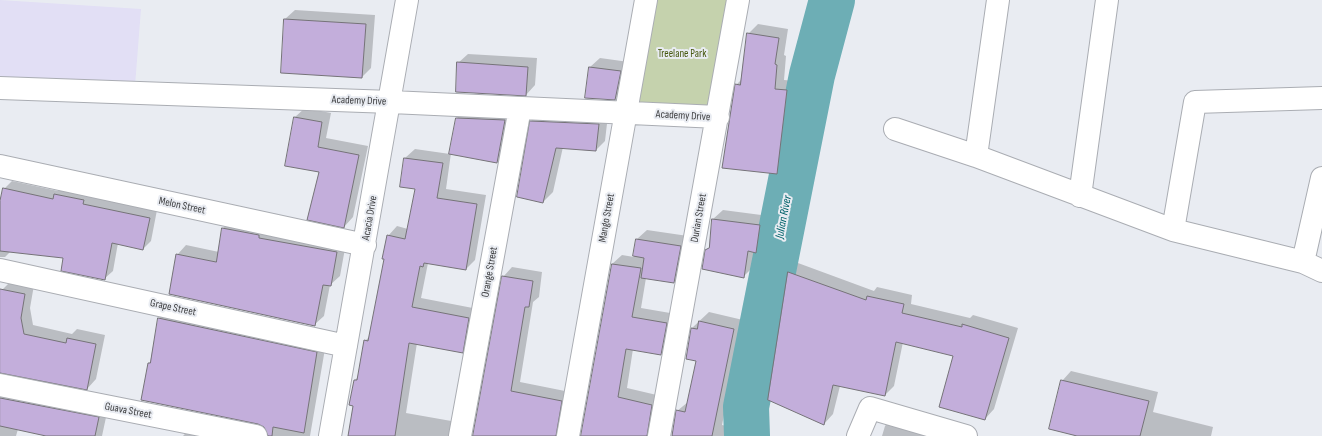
<!DOCTYPE html>
<html>
<head>
<meta charset="utf-8">
<style>
  body { margin:0 }
  canvas { display:block; background:#e9ecf2 }
</style>
</head>
<body>
<canvas width="1322" height="436"></canvas>
<script>
const context = document.querySelector('canvas').getContext('2d');
context.lineJoin = 'round';
function fill(path, color) { context.fillStyle = color; context.fill(path, 'evenodd'); }
function stroke(path, color, width, dash) { context.strokeStyle = color; context.lineWidth = width; context.lineCap = dash ? 'butt' : 'round'; context.setLineDash(dash || []); context.stroke(path); }
function drawText(font, color, halo, rows, align = 'center') {
  context.font = font + ' "Sofia Sans Condensed",sans-serif'; context.lineWidth = 4; context.setLineDash([]); context.textBaseline = 'middle'; context.strokeStyle = halo; context.fillStyle = color; for (const [text, x, y, turn = 0] of rows) {
    context.save(); context.translate(x, y); context.rotate((+turn || 0) * Math.PI / 180); context.textAlign = isNaN(turn) ? turn : align; if (halo) context.strokeText(text, 0, 0); context.fillText(text, 0, 0); context.restore();
  }
}
const education = new Path2D(`
  M0,0L141,9L135,86L0,81Z`);
const green = new Path2D(`
  M652,0H730L711,110L633,108Z`);
const shadow = new Path2D(`
  M295,10L375,15L371,68L362,77L282,72L285,19Z
  M758,24L788,29L784,55L786,56L784,80L796,81L786,164L776,173L736,85L742,79L748,34Z
  M468,54L537,58L535,85L526,95L458,63Z
  M600,58L629,62L624,89L615,99L590,67Z
  M305,108L331,113L326,138L368,146L353,217L344,227L320,172L286,165L295,117Z
  M467,109L514,111L506,153L497,162L451,153L446,189L486,195L475,260L466,269L428,263L421,298L478,309L472,342L462,352L417,343L406,413L457,422L461,436H349L354,405L355,380L359,376L365,341L370,336L386,258L388,236L397,226L408,229L416,188L401,186L405,158L415,149L450,154L457,118Z
  M541,112L608,115L605,141L596,150L563,147L553,192L543,202L531,121Z
  M12,181L58,191L63,186L157,210L151,241L143,249L118,243L113,271L104,279L64,257L11,251L5,257H0V206L4,189Z
  M723,210L769,216L765,242L755,252L753,267L743,277L706,250L710,247L713,219Z
  M233,219L346,243L340,276L330,285L324,316L314,325L177,255L186,245L219,252L223,228Z
  M647,230L688,236L683,273L674,282L646,278L641,308L676,314L670,344L661,354L633,349L627,388L661,396L662,436H582L612,264L622,255L634,257L637,239Z
  M798,263L874,291L877,287L912,295L911,304L970,318L973,315L1018,328L994,409L985,419L955,355L903,342L894,386L885,395L840,386L833,414L824,424L789,272Z
  M512,267L542,272L539,297L533,302L520,382L570,392L566,416L557,425L512,436H474L503,277Z
  M11,281L34,285L30,308L33,325L72,334L77,329L105,335L96,379L87,389L0,372V300L2,290Z
  M168,309L326,343L310,436H269L265,426L149,363L152,361L159,318Z
  M709,312L743,320L722,425L741,429L740,436H672L677,411L688,402L697,360L687,358L692,328Z
  M1071,371L1158,392L1153,412L1213,427L1211,436H1082L1062,381Z
  M0,384L108,408L102,436H50L18,429L16,436H0Z
  M894,416L927,436H882L885,426Z
  M193,425L247,436H183Z`);
const river = new Path2D(`
  M747,436L746,407L812,75L832,0`);
const building = new Path2D(`
  M284,19L366,24L362,78L281,73Z
  M747,33L779,38L775,64L777,65L775,89L787,90L777,174L722,168L735,84L740,85Z
  M457,62L528,67L526,96L456,92Z
  M589,67L621,71L615,100L585,98Z
  M294,117L322,122L318,147L359,155L344,228L307,220L319,172L285,166Z
  M456,118L505,120L497,163L449,154Z
  M530,121L599,124L596,151L556,148L543,203L517,197Z
  M404,158L443,163L437,198L477,204L466,270L424,263L423,267L420,266L412,307L469,318L463,353L409,343L395,436H348L353,406L349,405L354,380H357L364,340L368,341L384,259H382L387,235L405,239L415,189L400,187Z
  M3,188L53,199L54,194L84,200L83,204L150,218L143,250L112,243L105,280L61,271L63,258L0,251V201Z
  M712,219L760,225L756,253L748,251L744,278L702,269L705,250L709,248Z
  M222,228L259,235V238L337,252L331,286L323,285L315,326L169,294L176,254L216,262Z
  M636,239L681,246L674,283L641,278L644,258L633,256Z
  M612,264L641,268L632,317L667,323L661,355L626,349L618,397L652,405L647,436H581Z
  M788,272L866,300L867,296L904,304L902,313L962,327V324L1009,338L985,420L939,407L953,356L896,342L885,396L833,385L824,425L768,400Z
  M502,276L533,281L529,307H525L511,391L562,401L556,436H473Z
  M0,289L25,294L21,318L24,334L66,343L67,338L96,344L87,390L0,373Z
  M158,318L317,352L304,433L273,427L272,436H268L264,427L258,424L141,400L148,363H150Z
  M699,321L734,329L712,436H672L676,410L685,412L696,361L686,359L691,328L697,329Z
  M1061,380L1149,401L1140,436H1077L1049,429Z
  M0,398L99,417L95,436H46L0,426Z`);
const minor = new Path2D(`
  M0,88L391,102L718,117
  M895,129L976,156L1173,230L1303,262L1322,271
  M976,156L998,0
  M0,166L365,245
  M1080,196L1107,0
  M1173,230L1195,102L1322,98
  M1303,262L1322,178
  M0,270L346,346
  M0,385L256,436
  M330,436L407,0
  M460,436L520,108
  M568,436L646,0
  M659,436L738,0
  M858,436L870,408L966,436`);
const parkNames = [
  ["Treelane Park",682,54]
];
const streetNames = [
  ["Academy Drive",359,101,2],
  ["Academy Drive",683,116,3],
  ["Melon Street",182,206,12],
  ["Acacia Drive",370,218,-80],
  ["Mango Street",607,218,-80],
  ["Durian Street",699,218,-80],
  ["Orange Street",490,272,-80],
  ["Grape Street",173,308,12],
  ["Guava Street",128,411,11]
];
const waterNames = [
  ["Julian River",784,217,-79]
];
fill(education, '#e2dff5');
fill(green, '#c5d2ad');
fill(shadow, '#0003');
stroke(river, '#6daeb5', 46);
fill(building, '#c3aedb');
stroke(building, '#757378', 1);
stroke(minor, '#aaadb3', 24);
stroke(minor, '#fff', 22);
drawText('11px', '#46580f', '#e9ecf2', parkNames);
drawText('11px', '#3b3c3e', '#e9ecf2', streetNames);
drawText('italic 12px', '#00636a', '#e9ecf2', waterNames);
</script>
</body>
</html>
